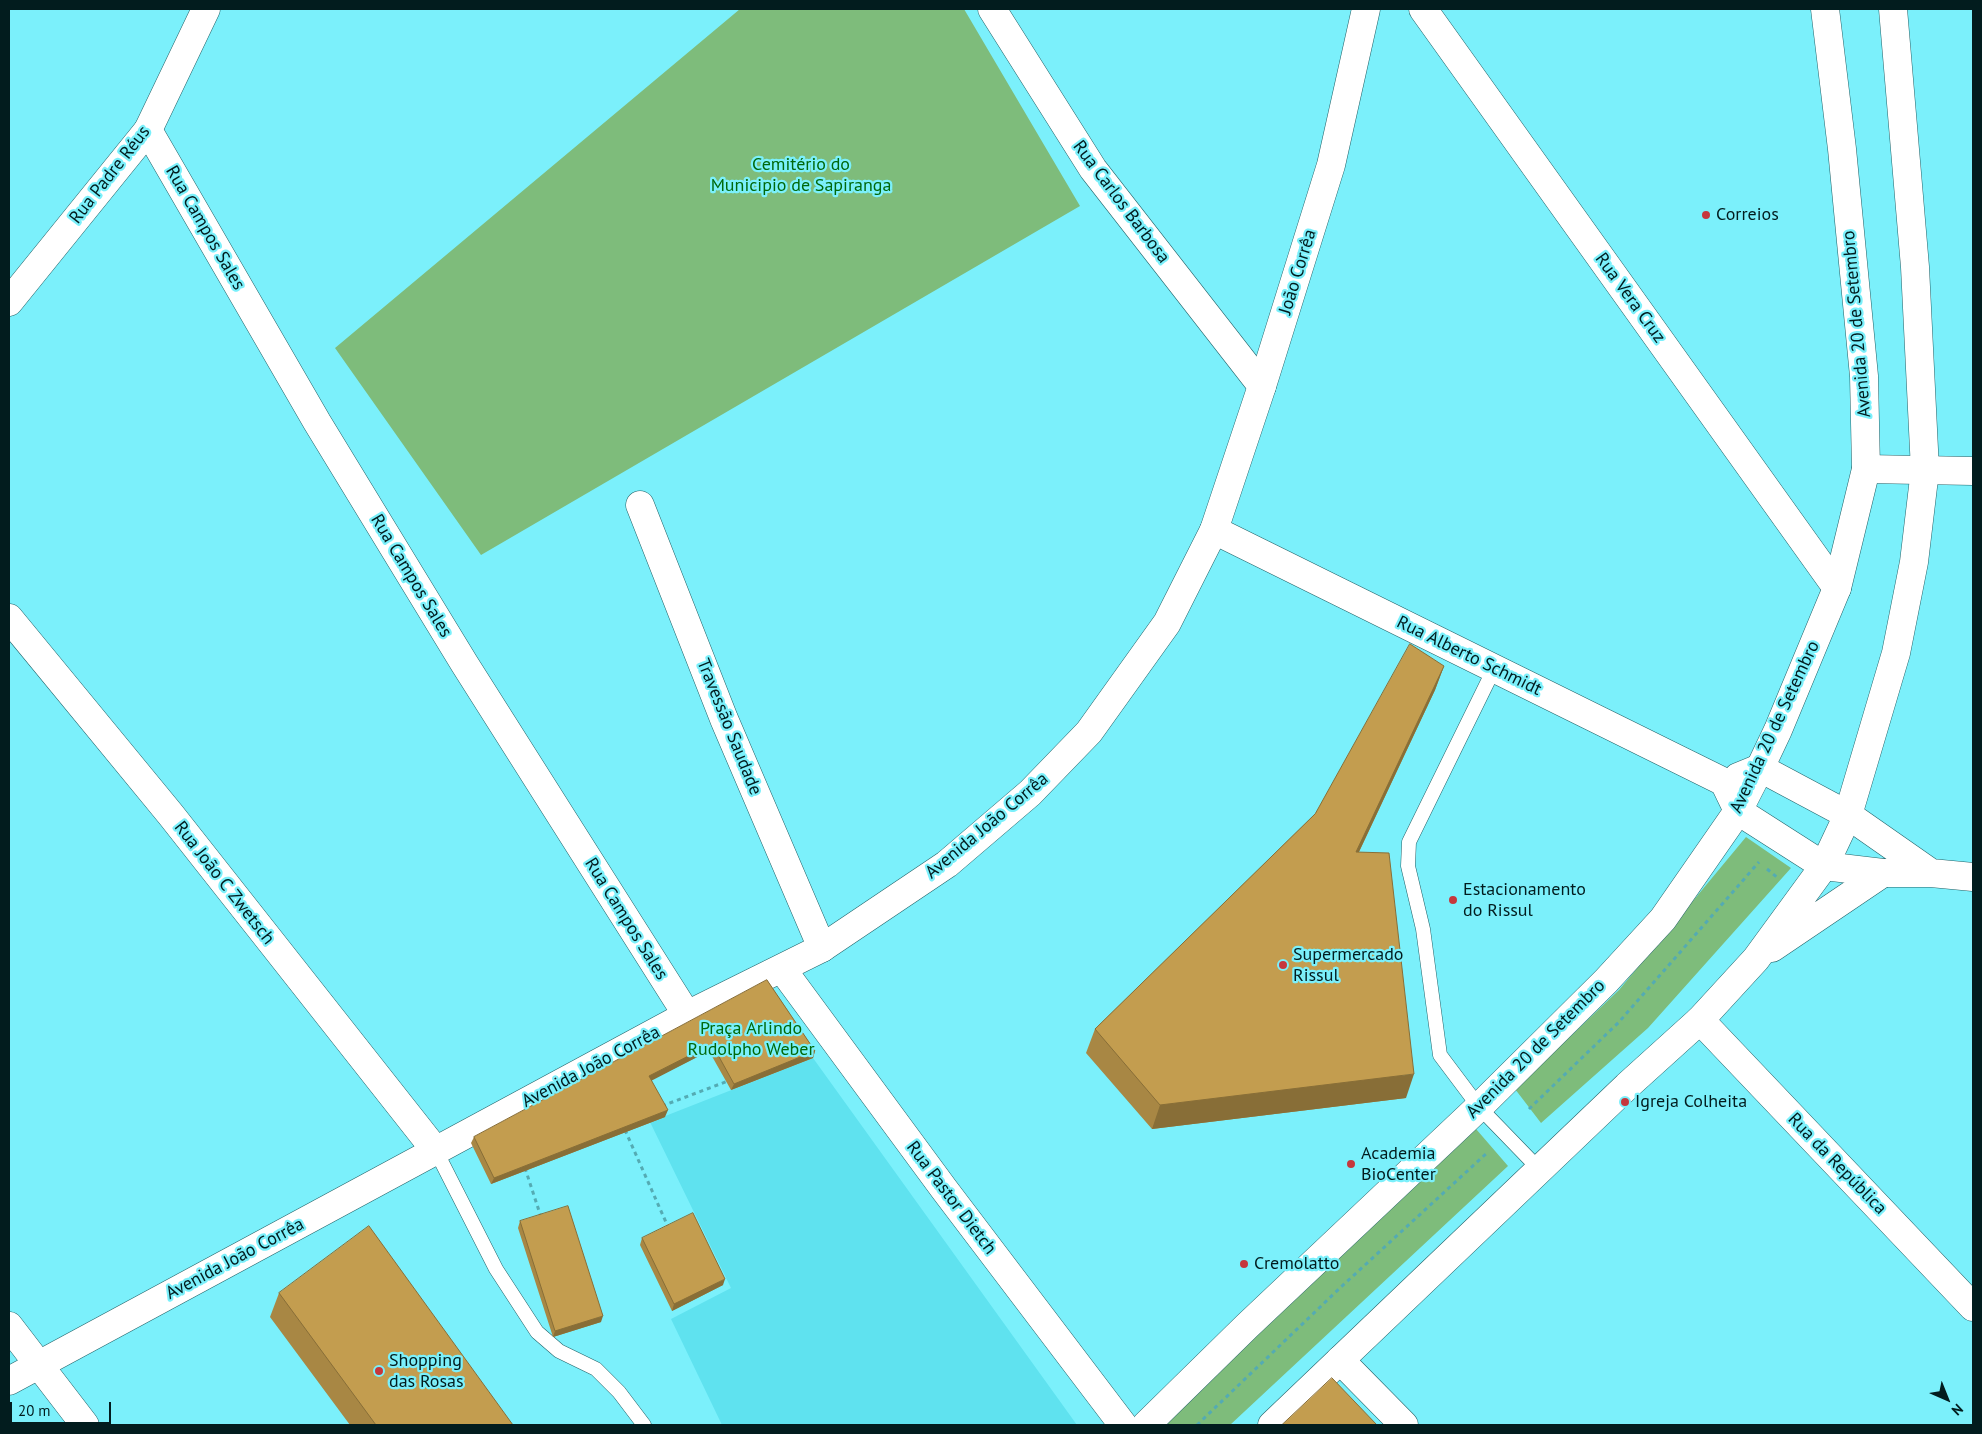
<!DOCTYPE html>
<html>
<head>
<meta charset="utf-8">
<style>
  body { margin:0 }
  #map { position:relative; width:1982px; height:1434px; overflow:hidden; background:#7bf0fb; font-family:"PT Sans",sans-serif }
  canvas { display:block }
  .frame { position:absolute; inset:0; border:10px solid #021c1e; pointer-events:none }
  .north { position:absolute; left:1922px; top:1374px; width:50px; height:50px; -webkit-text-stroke:4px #7bf0fb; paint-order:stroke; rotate:136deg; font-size:14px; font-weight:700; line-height:20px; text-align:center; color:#021c1e }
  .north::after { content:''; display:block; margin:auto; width:18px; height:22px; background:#021c1e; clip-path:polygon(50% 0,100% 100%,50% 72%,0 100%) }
  .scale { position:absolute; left:10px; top:1402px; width:101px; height:22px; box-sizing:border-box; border:2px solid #021c1e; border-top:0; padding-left:6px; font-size:15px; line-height:18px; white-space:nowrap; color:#021c1e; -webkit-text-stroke:4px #7bf0fb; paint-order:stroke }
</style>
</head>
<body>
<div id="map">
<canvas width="1982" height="1434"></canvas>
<div class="frame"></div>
<div class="north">N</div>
<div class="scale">20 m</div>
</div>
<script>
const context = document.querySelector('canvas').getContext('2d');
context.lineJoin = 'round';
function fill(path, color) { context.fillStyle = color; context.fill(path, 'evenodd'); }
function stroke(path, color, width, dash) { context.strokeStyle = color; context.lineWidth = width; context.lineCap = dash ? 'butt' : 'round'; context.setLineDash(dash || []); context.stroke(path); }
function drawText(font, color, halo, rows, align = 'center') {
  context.font = font + ' "PT Sans",sans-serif'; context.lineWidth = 4.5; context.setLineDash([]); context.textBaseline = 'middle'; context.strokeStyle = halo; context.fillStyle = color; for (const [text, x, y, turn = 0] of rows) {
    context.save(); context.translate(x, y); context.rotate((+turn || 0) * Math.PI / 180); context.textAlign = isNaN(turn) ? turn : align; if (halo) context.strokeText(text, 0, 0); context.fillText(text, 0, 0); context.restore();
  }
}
const built = new Path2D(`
  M813,1058L1077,1425H722L671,1319L731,1288L650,1122Z`);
const green = new Path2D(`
  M740,9H964L1080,206L481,555L335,348Z
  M1746,837L1791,868L1648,1028L1541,1123L1515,1089L1619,990Z
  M1470,1122L1508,1166L1230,1425H1158Z`);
const path = new Path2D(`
  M1767,869L1778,878
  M662,1106L728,1081
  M1529,1109L1619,1022L1759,862
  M625,1130L669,1229
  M525,1168L541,1217
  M1197,1425L1341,1287L1488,1152`);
const service = new Path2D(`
  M1494,669L1409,842L1408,866L1423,929L1440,1055L1479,1107L1540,1170
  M436,1151L496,1269L537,1332L559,1351L596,1369L619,1392L644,1425`);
const minor = new Path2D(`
  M1423,9L1837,588
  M148,130L317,422L464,663L687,1015
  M1866,469L1973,471
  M640,505L724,719L822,948
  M1214,530L1724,782L1738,811L1824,866L1883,873H1931L1973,877
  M9,618L171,815L436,1151
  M1738,777L1760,768L1848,815L1931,873
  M782,969L944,1189L1123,1425
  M1700,1020L1973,1307
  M1340,1360L1404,1425`);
const tertiary = new Path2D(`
  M992,9L1093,169L1262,386
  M9,302L148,130L206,9
  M9,1326L85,1425`);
const secondary = new Path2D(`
  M1772,948L1883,873
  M9,1381L687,1015L822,948L947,864L1030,793L1089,732L1167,623L1214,530L1262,386L1331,165L1366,9
  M1146,1425L1247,1326L1479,1107L1606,981L1663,919L1738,811L1760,768L1778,730L1837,588L1866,469L1864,376L1842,149L1825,9
  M1272,1425L1627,1086L1700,1020L1756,959L1824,866L1848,815L1896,653L1914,562L1925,470L1915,267L1893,9`);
const wall = new Path2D(`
  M1444,666L1435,690L1359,852L1406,1098L1152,1129L1086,1053L1095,1029L1315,814Z
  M767,980L815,1051L813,1058L731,1090L709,1051L651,1080L665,1117L491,1184L471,1143L474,1137Z
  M520,1221L601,1322L553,1337L518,1228Z
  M642,1238L723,1285L672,1311L640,1245Z
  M279,1293L513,1425H350L270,1317Z`);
const shadedWall = new Path2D(`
  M1444,666L1435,690L1348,875L1356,852Z
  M712,1044L709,1051L647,1083L649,1076Z
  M815,1051L813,1058L731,1090L734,1084Z
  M1414,1074L1406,1098L1152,1129L1160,1105Z
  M668,1110L665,1117L491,1184L494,1178Z
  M725,1279L723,1285L672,1311L674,1304Z
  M603,1316L601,1322L553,1337L555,1331Z`);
const building = new Path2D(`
  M1410,644L1444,666L1356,852L1389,853L1414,1074L1160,1105L1095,1029L1315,814Z
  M767,980L815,1051L734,1084L712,1044L649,1076L668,1110L494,1178L474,1137Z
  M568,1206L603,1316L555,1331L520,1221Z
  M693,1213L725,1279L674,1304L642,1238Z
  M369,1226L513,1425H376L279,1293Z
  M1332,1378L1377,1425H1282Z`);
const markers = [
  [1706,215,5,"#c6373c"],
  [1453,900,5,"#c6373c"],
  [1283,965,5,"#c6373c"],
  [1625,1102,5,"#c6373c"],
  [1351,1164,5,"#c6373c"],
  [1244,1264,5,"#c6373c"],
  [379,1371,5,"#c6373c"]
];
const parkNames = [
  ["Cemitério do",801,165],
  ["Municipio de Sapiranga",801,186],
  ["Praça Arlindo",751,1029],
  ["Rudolpho Weber",751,1050]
];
const streetNames = [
  ["Rua Padre Réus",110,175,-52],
  ["Rua Carlos Barbosa",1121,202,53],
  ["Rua Campos Sales",205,228,60],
  ["João Corrêa",1298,272,-73],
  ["Rua Vera Cruz",1630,298,54],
  ["Avenida 20 de Setembro",1857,324,-95],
  ["Rua Campos Sales",411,576,59],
  ["Rua Alberto Schmidt",1469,656,26],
  ["Travessão Saudade",729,727,68],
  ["Avenida 20 de Setembro",1775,727,-65],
  ["Avenida João Corrêa",987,826,-40],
  ["Rua João C Zwetsch",224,883,52],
  ["Rua Campos Sales",626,919,58],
  ["Avenida 20 de Setembro",1536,1049,-45],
  ["Avenida João Corrêa",591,1067,-28],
  ["Rua da República",1837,1164,46],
  ["Rua Pastor Dietch",951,1198,53],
  ["Avenida João Corrêa",235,1259,-28]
];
const poiNames = [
  ["Correios",1716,215],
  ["Estacionamento",1463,890],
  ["do Rissul",1463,911],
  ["Supermercado",1293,955],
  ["Rissul",1293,976],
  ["Igreja Colheita",1635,1102],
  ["Academia",1361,1154],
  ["BioCenter",1361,1175],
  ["Cremolatto",1254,1264],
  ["Shopping",389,1361],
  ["das Rosas",389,1382]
];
fill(built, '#5fe2ef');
fill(green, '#7ebc7b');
stroke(service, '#236268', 15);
stroke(minor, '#236268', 29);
stroke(tertiary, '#236268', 29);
stroke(secondary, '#236268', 29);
stroke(path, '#54abb3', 3, [4, 4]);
stroke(service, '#fff', 14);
stroke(minor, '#fff', 28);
stroke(tertiary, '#fff', 28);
stroke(secondary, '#fff', 28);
fill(wall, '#a88744');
fill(shadedWall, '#886e37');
fill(building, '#c39d4f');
stroke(building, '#886e37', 1);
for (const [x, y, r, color] of markers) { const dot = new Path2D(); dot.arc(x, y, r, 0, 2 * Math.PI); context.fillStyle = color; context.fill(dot); stroke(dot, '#7bf0fb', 2); }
drawText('18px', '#00680b', '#7bf0fb', parkNames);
drawText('18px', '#021c1e', '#7bf0fb', streetNames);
drawText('18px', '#021c1e', '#7bf0fb', poiNames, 'left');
</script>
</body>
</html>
